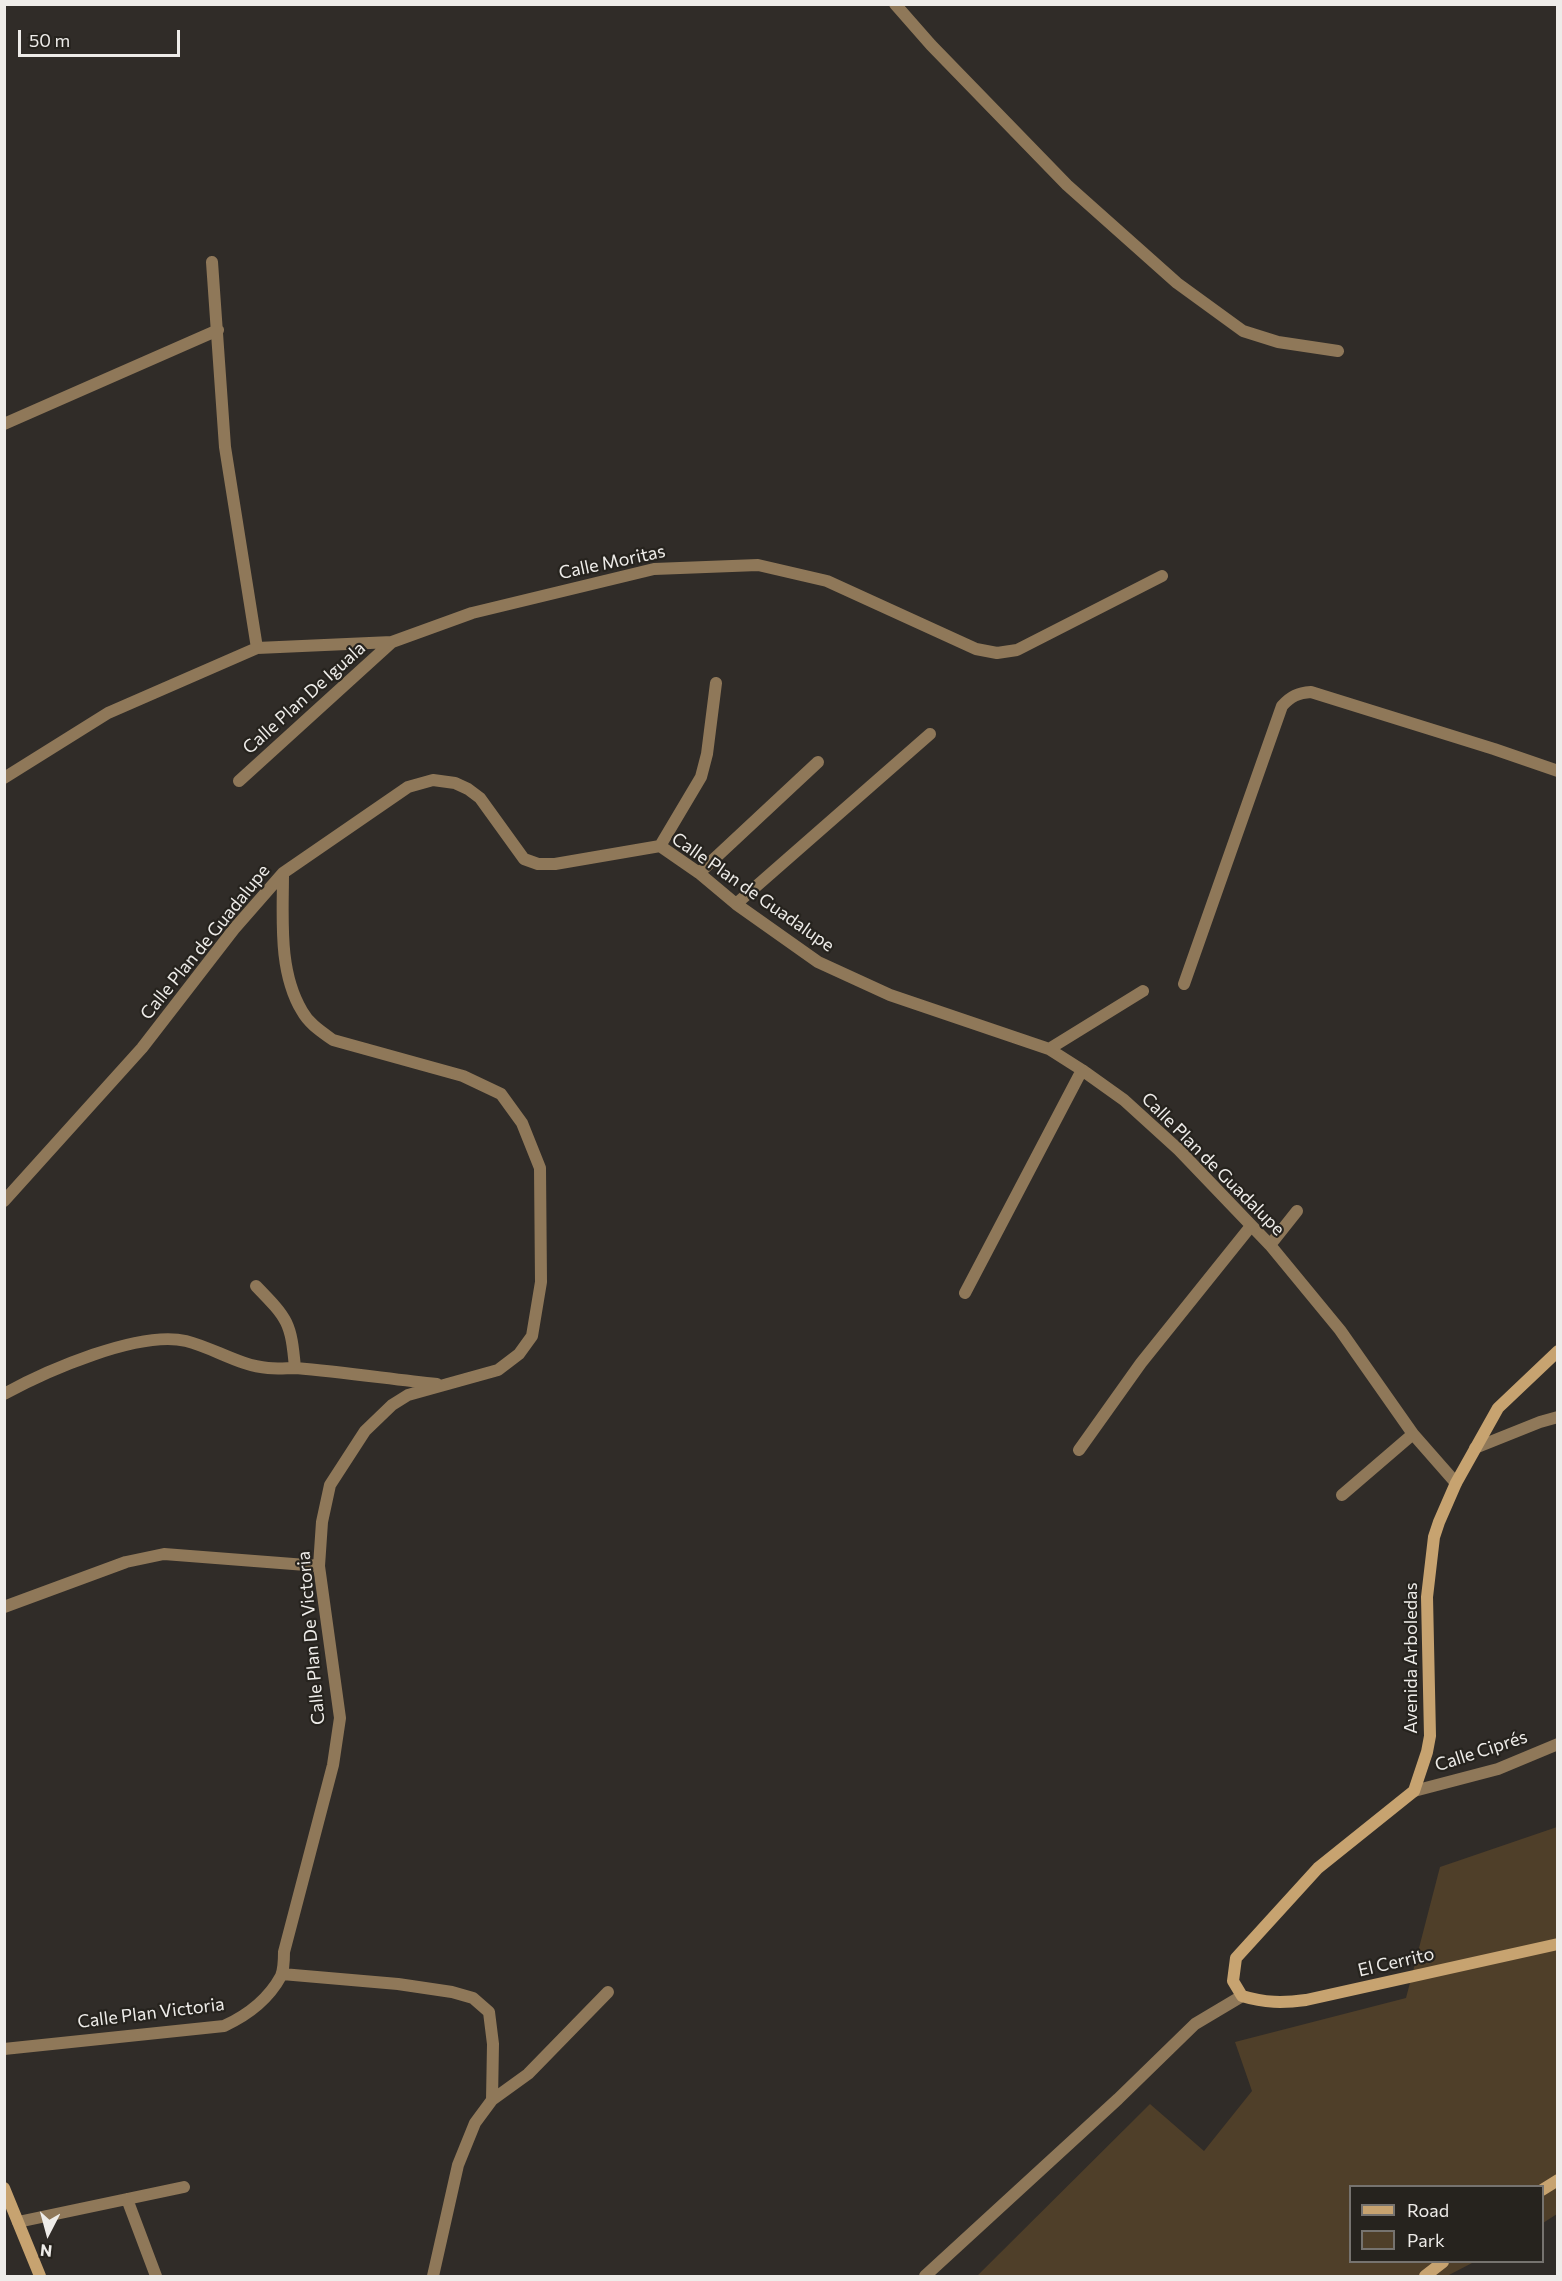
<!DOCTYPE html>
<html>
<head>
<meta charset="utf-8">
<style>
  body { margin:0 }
  #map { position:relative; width:1562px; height:2281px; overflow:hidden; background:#302c28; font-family:Commissioner,sans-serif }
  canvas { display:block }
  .frame { position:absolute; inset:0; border:6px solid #eeece9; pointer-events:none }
  .legend { position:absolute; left:1349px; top:2185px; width:195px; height:78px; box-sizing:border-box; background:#26231e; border:2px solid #76736f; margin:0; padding:8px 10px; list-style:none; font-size:18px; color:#eeece9 }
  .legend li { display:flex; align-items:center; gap:12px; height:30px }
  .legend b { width:30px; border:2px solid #76736f }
  .north { position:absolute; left:18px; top:2203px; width:60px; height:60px; -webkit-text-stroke:4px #26231e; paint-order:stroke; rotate:186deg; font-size:16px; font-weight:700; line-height:24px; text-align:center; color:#eeece9 }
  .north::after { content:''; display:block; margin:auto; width:21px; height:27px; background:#eeece9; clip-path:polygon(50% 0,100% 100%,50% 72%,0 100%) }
  .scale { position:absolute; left:18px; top:30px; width:162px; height:27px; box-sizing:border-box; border:3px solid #eeece9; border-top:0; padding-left:8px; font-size:18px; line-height:21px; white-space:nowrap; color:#eeece9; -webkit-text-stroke:4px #26231e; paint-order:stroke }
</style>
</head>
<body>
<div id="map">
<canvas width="1562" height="2281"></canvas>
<div class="frame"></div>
<ul class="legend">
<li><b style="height:8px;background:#c7a370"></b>Road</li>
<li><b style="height:16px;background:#4f3f29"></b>Park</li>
</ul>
<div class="north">N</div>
<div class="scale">50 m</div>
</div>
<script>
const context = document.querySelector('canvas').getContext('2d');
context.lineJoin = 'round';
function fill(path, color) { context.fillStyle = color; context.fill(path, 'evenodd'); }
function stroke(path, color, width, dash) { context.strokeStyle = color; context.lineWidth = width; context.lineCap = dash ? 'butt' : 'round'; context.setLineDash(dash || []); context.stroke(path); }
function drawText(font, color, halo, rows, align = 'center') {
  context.font = font + ' Commissioner,sans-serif'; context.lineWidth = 4.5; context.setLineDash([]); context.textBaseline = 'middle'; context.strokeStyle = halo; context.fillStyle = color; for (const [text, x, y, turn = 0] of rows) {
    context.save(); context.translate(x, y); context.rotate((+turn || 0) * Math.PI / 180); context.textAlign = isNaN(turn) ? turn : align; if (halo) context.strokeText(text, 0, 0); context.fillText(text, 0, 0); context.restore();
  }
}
const green = new Path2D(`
  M1557,1827V2214L1543,2223L1542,2186H1350V2262H1474L1447,2276H977L1150,2104L1204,2151L1252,2091L1235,2042L1406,1998L1440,1867Z`);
const street = new Path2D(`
  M895,4L931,45L1067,185L1177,283L1243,331L1278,342L1338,351
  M212,262L225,447L257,648
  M4,424L218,330
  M4,778L108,713L257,648L392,642L472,613L654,569L758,565L827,581L976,649L997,653L1017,650L1162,576
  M239,781L392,642
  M660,846L701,777L707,754L716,683
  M699,873L818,762
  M736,904L930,734
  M1184,984L1282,706C1291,696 1298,693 1311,692L1494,749L1558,771
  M1049,1049L1143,991
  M4,1201L142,1048L234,929L283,873L408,787L433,780L455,783L468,789L480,798L524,859L538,864H555L660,846L699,873L736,904L818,962L890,995L1049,1049L1082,1070L1124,1100L1179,1150L1270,1245L1340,1330L1413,1434L1456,1483
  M1270,1245L1297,1211
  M256,1286C288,1319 291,1322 295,1368
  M965,1293L1082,1070
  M4,1394C46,1371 139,1330 186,1341C214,1348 240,1366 268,1368C278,1369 287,1368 296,1368C343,1372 390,1379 437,1384
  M1475,1448L1540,1422L1558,1417
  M1079,1450L1141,1363L1251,1226
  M1342,1495L1413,1434
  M4,1607L126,1562L164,1554L319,1566
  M1414,1791L1498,1769L1558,1744
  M282,1974L398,1984L452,1992L473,1998L489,2012L493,2044L492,2100
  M4,2049L224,2026C248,2015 268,2000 281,1976C284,1969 284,1959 284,1952L333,1765L340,1718L319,1566L322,1522L330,1485L365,1431L392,1405L408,1395L498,1370L519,1354L532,1336L541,1282L540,1168L522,1123L501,1094L463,1076L333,1040C322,1032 309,1024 302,1011C278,971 283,918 283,873
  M127,2199L156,2276
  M18,2222L184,2187
  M433,2276L458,2165L475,2123L492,2100L528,2074L608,1992
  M925,2276L1118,2099L1195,2024L1242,1996`);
const secondary = new Path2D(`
  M1558,1351L1498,1408L1456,1483L1439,1522L1434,1537L1427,1597L1430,1736L1427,1752L1414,1791L1318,1868L1236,1958L1233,1981L1242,1996C1265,2003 1283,2003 1306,2000L1558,1944
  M4,2188L40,2276
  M1542,2190L1558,2180
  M1425,2276L1443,2262`);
const streetNames = [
  ["Calle Moritas",612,562,-12],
  ["Calle Plan De Iguala",304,698,-42],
  ["Calle Plan de Guadalupe",753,892,35],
  ["Calle Plan de Guadalupe",205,942,-51],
  ["Calle Plan de Guadalupe",1213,1164,45],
  ["Calle Plan De Victoria",311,1638,-95],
  ["Avenida Arboledas",1411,1658,-90],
  ["Calle Ciprés",1481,1751,-18],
  ["El Cerrito",1396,1962,-13],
  ["Calle Plan Victoria",151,2013,-7]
];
fill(green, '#4f3f29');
stroke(street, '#8f7859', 12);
stroke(secondary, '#c7a370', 12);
drawText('18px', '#eeece9', '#26231e', streetNames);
</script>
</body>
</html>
